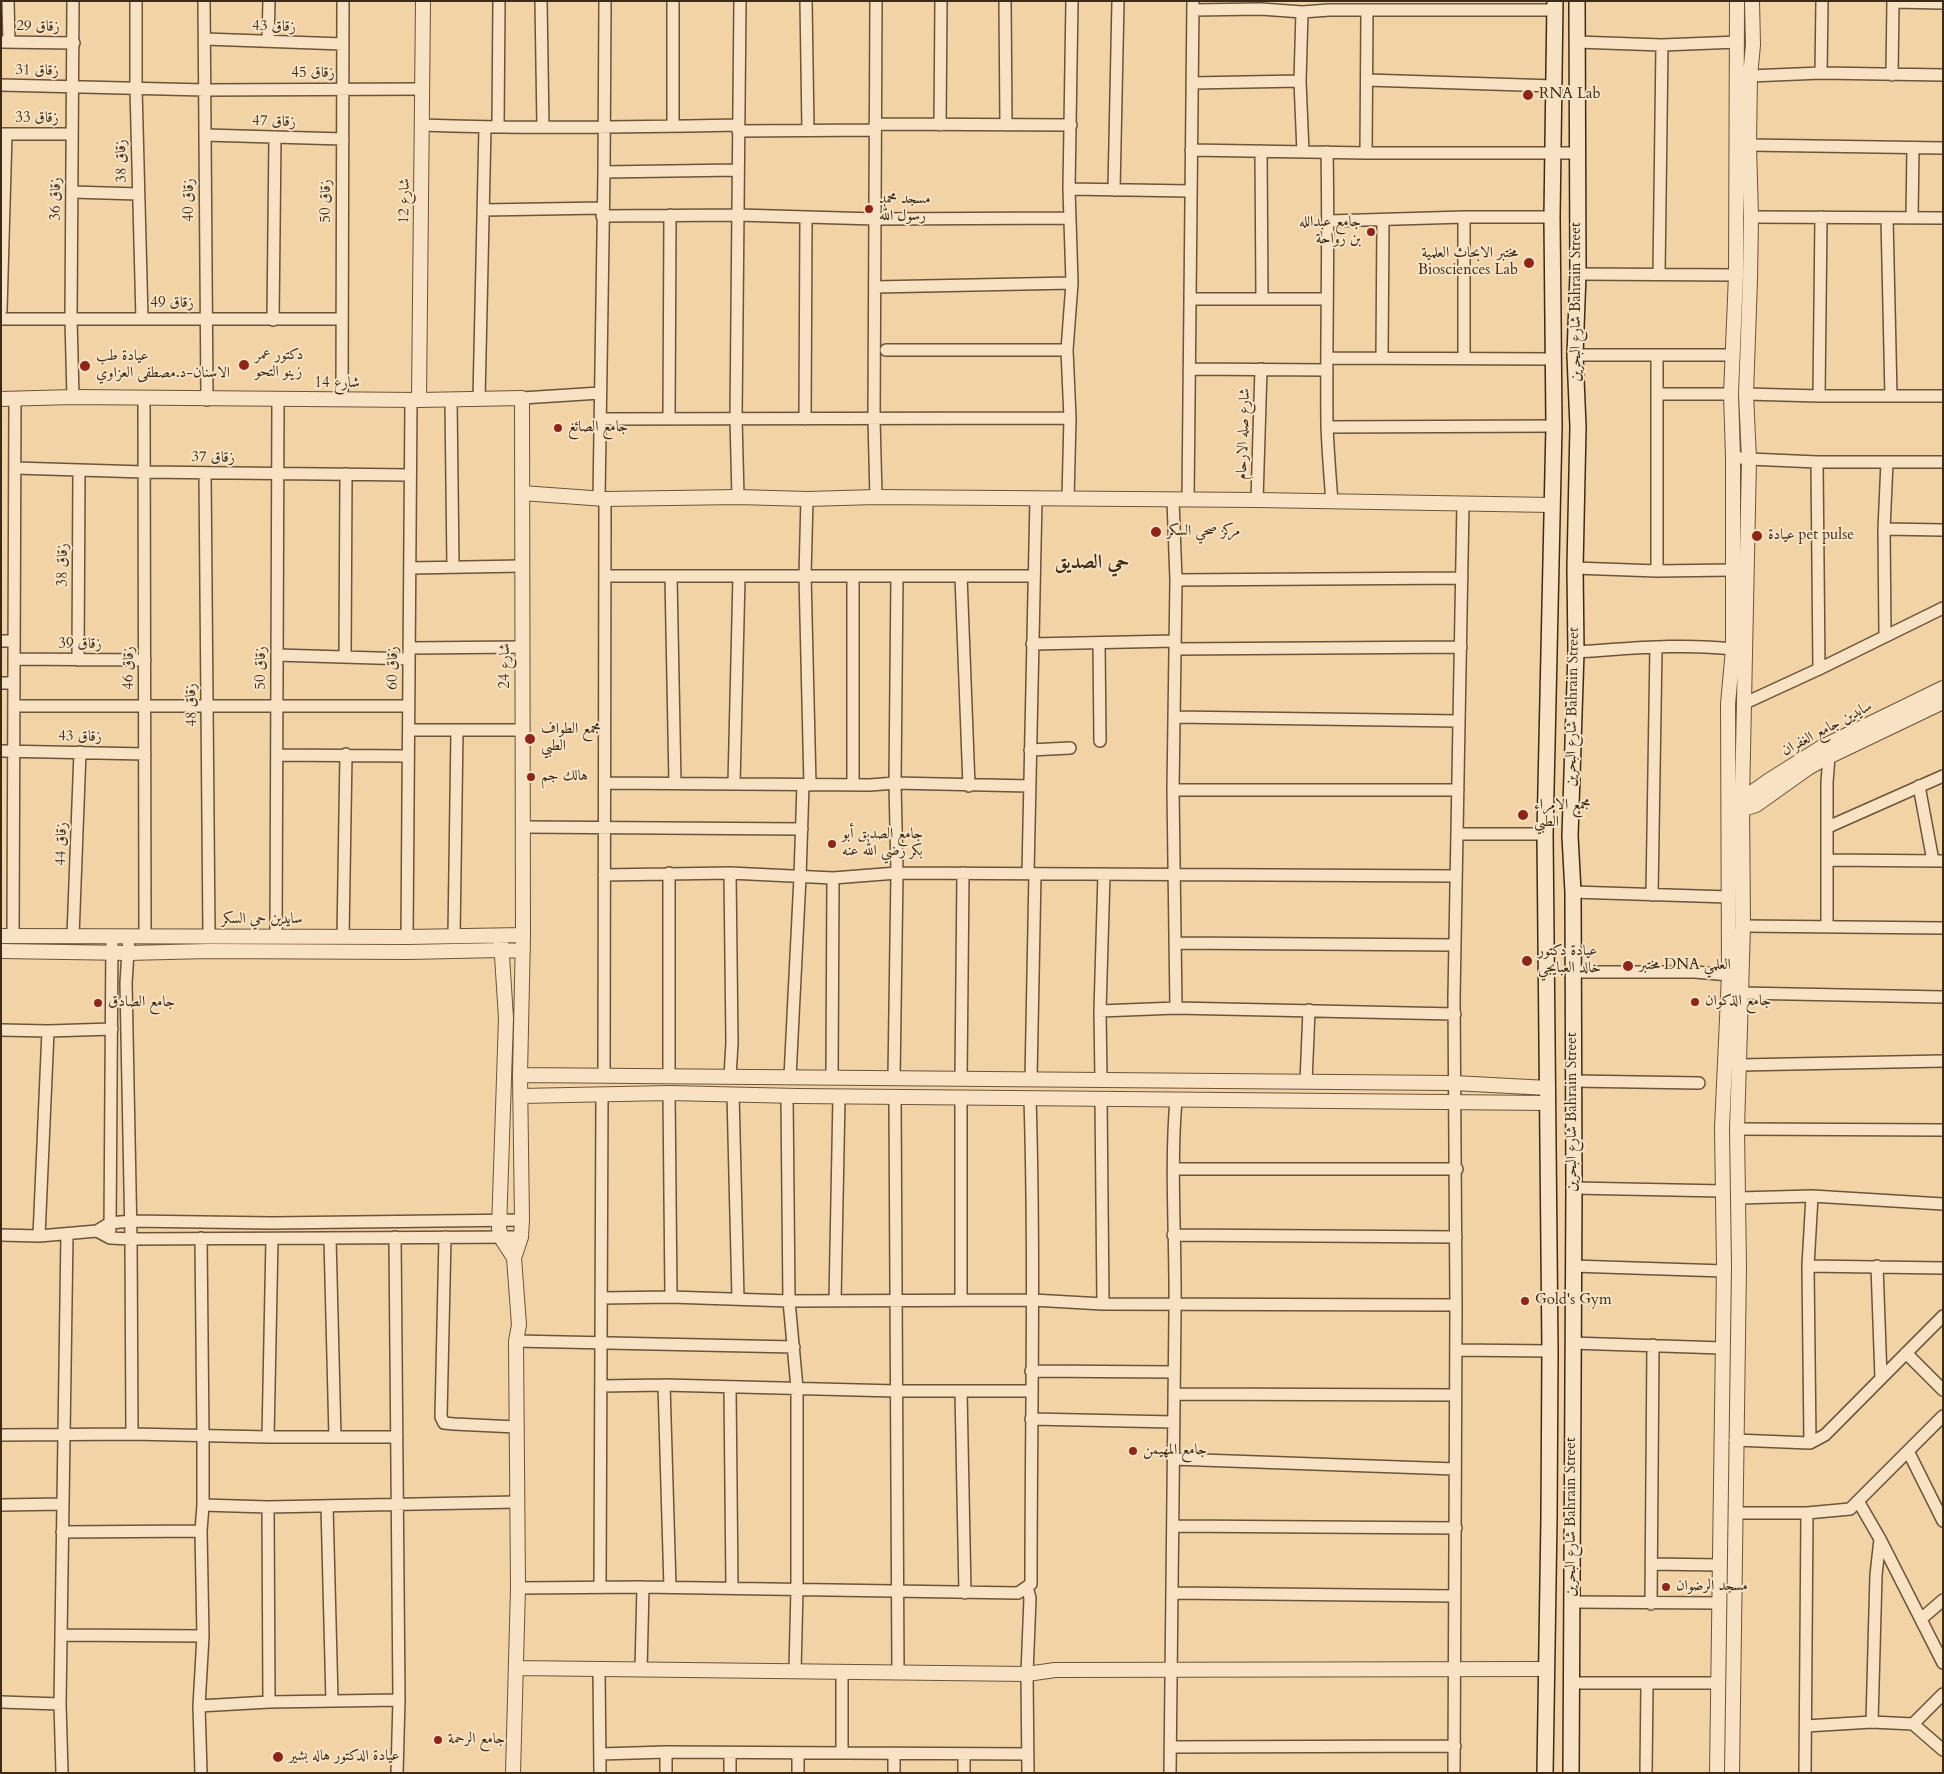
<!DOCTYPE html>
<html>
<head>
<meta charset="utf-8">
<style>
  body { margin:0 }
  #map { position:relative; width:1944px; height:1774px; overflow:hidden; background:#f2d3a5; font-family:Cardo,serif }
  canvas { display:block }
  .frame { position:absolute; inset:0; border:2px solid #3d2a17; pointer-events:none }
</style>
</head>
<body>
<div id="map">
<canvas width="1944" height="1774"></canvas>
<div class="frame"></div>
</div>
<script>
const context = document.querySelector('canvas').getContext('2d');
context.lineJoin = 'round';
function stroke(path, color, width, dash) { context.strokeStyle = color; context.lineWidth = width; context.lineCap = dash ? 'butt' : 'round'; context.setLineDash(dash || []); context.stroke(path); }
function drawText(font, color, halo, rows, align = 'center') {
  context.font = font + ' Cardo,Amiri,serif'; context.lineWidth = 4; context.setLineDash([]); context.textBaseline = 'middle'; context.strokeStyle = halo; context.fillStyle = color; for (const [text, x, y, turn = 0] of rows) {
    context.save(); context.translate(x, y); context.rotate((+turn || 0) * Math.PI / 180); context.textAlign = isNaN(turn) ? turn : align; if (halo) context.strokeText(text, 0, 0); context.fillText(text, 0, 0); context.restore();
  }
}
const minor = new Path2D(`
  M8,1L9,42
  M136,1V88L142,319
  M204,1L207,400
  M541,1L543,127
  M806,1L808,130
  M876,1L874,419L876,497
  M1005,1L1006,125
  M1893,2L1943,3
  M1193,10L1261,9L1302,12L1329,10H1555
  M1302,12L1300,81L1303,152
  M205,39L343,44
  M268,41L269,1
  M1,42L74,43
  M1577,42L1662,45L1738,42
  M1821,73L1822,1
  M1892,75L1893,1
  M1750,76L1821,73L1943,75
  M1367,80L1554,86
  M1192,83L1300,81
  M1,85L205,90L422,89
  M875,124L1071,125
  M422,125C527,129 633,127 738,125
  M940,125L941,1
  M673,126V1
  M498,127L499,1
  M738,131L875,130
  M1,134H72
  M205,135L343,139
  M1749,145L1943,148
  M1191,150L1366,153H1578
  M1261,151L1262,299
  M1327,152C1329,243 1326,334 1327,426C1328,451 1330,477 1332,502
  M1366,153L1367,11
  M604,172L737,170
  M1069,189L1190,191
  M1114,190L1118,1
  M72,192L138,194
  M483,210L602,208
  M602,216L739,215L875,219L1069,218
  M1751,217L1943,218
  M1887,218L1891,396
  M1912,218L1913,148
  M1329,221L1464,217H1552
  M1578,274L1736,275
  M1659,274L1662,45
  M875,287L1072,283
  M1190,299H1327
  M1,310L6,134
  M1,319H342
  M273,320L275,137
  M886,350H1067
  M1575,355H1732
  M1382,357L1383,220
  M1464,357V217
  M1327,358L1552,359
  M1189,369L1327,370
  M1658,394H1731
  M1746,394L1819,396H1943
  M1819,396L1821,217
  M73,397L71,319L73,1
  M522,398L600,393
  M144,399L145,936
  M479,399L485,127
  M342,400L343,1
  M451,400L453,567
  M600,419L1070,418
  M669,419L670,215
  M805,419L806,217
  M1327,427L1554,426
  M1733,457L1749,459L1817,462H1943
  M1817,462L1819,669
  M15,468L144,472L410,475
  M205,473L209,936
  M738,497L736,419L740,1
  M599,498L604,172L605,1
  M807,499L805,575L810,785
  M1068,499L1070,418L1067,350L1072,283L1069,189L1072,1
  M1173,500L1176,580L1173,790L1176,1008
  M1188,500L1193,1
  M1257,500L1261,369
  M1884,529L1943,530
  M410,568L522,566
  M1575,568L1657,571L1732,570
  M1657,571V355
  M605,576H1034
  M961,576L969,786
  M671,577L675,783
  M853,577V785
  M1176,580L1462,578
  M1885,635L1884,529L1887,462
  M1,641H14
  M1099,643L1100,741
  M1032,644L1175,641
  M409,648L523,647
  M1175,649L1461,647
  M1576,652C1627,649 1681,643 1733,649
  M277,655L409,659
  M345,657L346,474
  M14,659L145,660
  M78,660L79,470
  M1,683H14
  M1743,704L1819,669L1943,608
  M14,706H409
  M1175,717L1459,721
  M409,730H523
  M1030,750L1070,748
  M1,751L145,754
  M277,755L408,756
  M605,783L870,785L895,783L1030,786
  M734,784L739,577
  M1919,786L1933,861
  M1173,790H1458
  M523,827L802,829
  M1828,827L1943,776
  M1457,834H1545
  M1827,860L1943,861
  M730,873L732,1043L730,1077
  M1028,873L1036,499
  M604,875L730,873L833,878L897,873L1456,876
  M1573,892L1729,897
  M1652,895L1656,647
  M1743,926L1943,928
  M1827,926V782L1829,757
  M13,936L15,399
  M73,936L80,752
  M129,936L126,983L131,1239L132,1434
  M276,936L278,400
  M454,936L457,731
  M343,937L346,754
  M407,937L411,400
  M1175,943L1455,945
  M1573,972H1695L1729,975
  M1741,993L1943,997
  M1100,1011L1176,1008L1455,1014
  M1,1030L48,1031L112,1029
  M1740,1065L1943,1061
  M604,1076L605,499
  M669,1076V873
  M790,1077L800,877L803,785
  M832,1078L833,878
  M894,1078L897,873L895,783L897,576
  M961,1079L963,873
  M1031,1079L1035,874
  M1101,1080L1100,1011L1104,874
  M1573,1081L1699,1083
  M1306,1082L1309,1010
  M669,1093L671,1297
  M733,1094L738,1298
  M787,1096L789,1301L797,1388V1589L795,1671
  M895,1097L898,1673
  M1101,1099L1103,1304
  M1737,1129L1943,1130
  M1174,1169H1457
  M1574,1188L1723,1191
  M1738,1198L1812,1196L1943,1204
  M110,1230L112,936
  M97,1231L110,1238L131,1239L521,1237
  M1,1235L39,1236L97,1231L110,1223L131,1221L272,1223L522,1220
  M1173,1235L1456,1237
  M39,1236L48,1031
  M395,1237L399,1700L397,1773
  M445,1237L441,1417L444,1423L454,1424L516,1427
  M330,1238L335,1437
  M1573,1266L1724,1271
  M1808,1266L1943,1268
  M1877,1266L1881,1378
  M601,1298L671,1297L789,1301L1033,1300L1103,1304L1456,1305
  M961,1300V1098
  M835,1301L839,1097
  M516,1341L794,1347
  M1572,1343L1722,1348
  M1456,1350L1550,1351
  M1906,1353L1943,1390
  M1031,1371L1174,1372
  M664,1385L670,1587
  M601,1386L664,1385L896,1391H1031
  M730,1387L732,1588
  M961,1391L965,1593
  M1174,1394L1455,1395
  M1031,1419L1174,1422
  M1,1435L132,1434L268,1437H397
  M268,1437L272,1239
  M1735,1440L1810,1443L1825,1435L1943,1316
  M1810,1443L1808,1266L1812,1196
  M1908,1451L1943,1521
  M1173,1459L1455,1469
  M1858,1501L1880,1539L1876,1575L1872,1722
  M1,1505L63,1504
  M203,1505L268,1507L517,1502
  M327,1506L332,1701
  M268,1507L269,1702
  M1735,1513H1807L1850,1509L1943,1416
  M1174,1526L1456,1528
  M62,1532L201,1531
  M1880,1539L1943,1663
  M1651,1564L1720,1565
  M600,1586L602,1094
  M1027,1587L1030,1598L1027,1674L1028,1773
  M518,1588L643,1587L1018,1593L1031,1584C1031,1422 1035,1260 1030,1098
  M1172,1593L1454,1596
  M1572,1602L1719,1603
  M1651,1604L1653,1345
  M1921,1619L1943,1600
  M61,1635L203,1636
  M599,1669L600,1773
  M641,1670L643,1587
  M1571,1683H1718
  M1,1702L60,1704
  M199,1706L269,1702L399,1700
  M1913,1724L1943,1750
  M1806,1726L1872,1722L1913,1724L1943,1694
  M1171,1747L1455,1746
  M842,1753V1672
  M600,1754L666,1752L1028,1754
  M894,1754V1773
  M62,1773L60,1704L67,1234
  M201,1773L199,1706L203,1636L201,1531L203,1505V1436L201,1238
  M666,1773V1752
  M730,1773V1753
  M798,1773V1753
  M964,1773V1754
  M1170,1773C1172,1619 1174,1465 1175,1311C1176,1241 1170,1170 1176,1100
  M1454,1773L1456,1305L1454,997L1463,503
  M1646,1773L1647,1684
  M1805,1773L1807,1513`);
const tertiary = new Path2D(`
  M1,399L73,397L419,400L522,398L523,935L520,1075L522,1220L521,1237L514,1258L519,1325L516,1341L518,1588L513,1773
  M419,400L423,1
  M522,493L605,499L738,497L807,499L876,497L1257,500L1552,505
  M1736,801L1747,796L1768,781L1822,747L1943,688
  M1734,812L1756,805L1808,768L1824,759L1943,702
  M1,936L407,937L523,935
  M501,941L506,1018L499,1229L503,1241L514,1258
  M1,951L128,953L209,951L407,952L502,950L523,951
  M520,1075L1454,1083L1548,1088
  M520,1096L669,1093L798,1096L1548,1103
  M516,1668L1027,1674L1055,1670L1547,1669
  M1717,1773L1724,1266L1722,1128L1729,975L1728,704L1733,649V457L1731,394L1736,275L1737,1
  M1732,1773L1739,1266L1737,1129L1743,926L1742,800L1749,459L1746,394L1750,280L1751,217L1749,145L1750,76L1753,45L1752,1`);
const secondary = new Path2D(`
  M1545,1773L1549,1518L1550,1351L1545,834L1554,426L1552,217L1555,1
  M1571,1773L1574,1188L1573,892L1570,836L1576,652L1575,568L1578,427L1575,355L1578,274L1577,1`);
const markers = [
  [1528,95,6,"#8f2418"],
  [869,209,5,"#8f2418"],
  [1371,232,5,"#8f2418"],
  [1529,263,6,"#8f2418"],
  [244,365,6,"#8f2418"],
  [85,366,6,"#8f2418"],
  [558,428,5,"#8f2418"],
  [1156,532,6,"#8f2418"],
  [1757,536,6,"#8f2418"],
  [530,739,6,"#8f2418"],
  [531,777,5,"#8f2418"],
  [1523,815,6,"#8f2418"],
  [832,844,5,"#8f2418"],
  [1527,961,6,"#8f2418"],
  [1628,966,6,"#8f2418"],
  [1695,1002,5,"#8f2418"],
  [98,1003,5,"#8f2418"],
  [1525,1301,5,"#8f2418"],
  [1133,1451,5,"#8f2418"],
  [1666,1587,5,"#8f2418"],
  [438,1740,5,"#8f2418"],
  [278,1757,6,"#8f2418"]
];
const streetNames = [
  ["زقاق 29",38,27,1],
  ["زقاق 43",274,27,2],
  ["زقاق 31",37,71,1],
  ["زقاق 45",313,74],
  ["زقاق 33",37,119],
  ["زقاق 47",274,122,2],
  ["زقاق 38",122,161,-91],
  ["زقاق 36",57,199,-90],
  ["زقاق 40",190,200,-90],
  ["زقاق 50",327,201,-90],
  ["شارع 12",405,201,-89],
  ["شارع البحرين Bahrain Street",1577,302,-90],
  ["زقاق 49",172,304],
  ["شارع 14",337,384],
  ["شارع صله الارحام",1244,434,-88],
  ["زقاق 37",213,458,1],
  ["زقاق 38",64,565,-90],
  ["زقاق 39",80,645],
  ["شارع 24",506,666,-90],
  ["زقاق 46",130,668,-90],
  ["زقاق 50",262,668,-90],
  ["زقاق 60",394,668,-90],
  ["زقاق 48",192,705,-91],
  ["شارع البحرين Bahrain Street",1573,707,-89],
  ["سايدين جامع الغفران",1827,729,-28],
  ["زقاق 43",80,737,1],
  ["زقاق 44",62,844,-88],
  ["سايدين حي السكر",262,920],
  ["شارع البحرين Bahrain Street",1573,1112,-90],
  ["شارع البحرين Bahrain Street",1572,1517,-90]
];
const poiNames = [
  ["RNA Lab",1539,95],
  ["مسجد محمد",879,200],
  ["رسول الله",879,217],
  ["جامع عبدالله",1361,223,"right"],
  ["بن رواحة",1361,240,"right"],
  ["مختبر الابحاث العلمية",1518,254,"right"],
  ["Biosciences Lab",1518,271,"right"],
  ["دكتور عمر",255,356],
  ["زينو التحو",255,373],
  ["عيادة طب",96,357],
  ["الاسنان-د.مصطفى العزاوي",96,374],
  ["جامع الصائغ",568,428],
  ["مركز صحي السكر",1167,532],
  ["عيادة pet pulse",1768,536],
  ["مجمع الطواف",541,730],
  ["الطبي",541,747],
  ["هالك جم",541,777],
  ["مجمع الامراء",1534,806],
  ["الطبي",1534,823],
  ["جامع الصديق أبو",842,835],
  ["بكر رضي الله عنه",842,852],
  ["عيادة دكتور",1538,952],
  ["خالد العبايجي",1538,969],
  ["مختبر DNA العلمي",1639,966],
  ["جامع الذكوان",1705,1002],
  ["جامع الصادق",108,1003],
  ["Gold's Gym",1535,1301],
  ["جامع المهيمن",1143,1451],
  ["مسجد الرضوان",1676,1587],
  ["جامع الرحمة",448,1740],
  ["عيادة الدكتور هاله بشير",289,1757]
];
const districtNames = [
  ["حي الصديق",1092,563]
];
stroke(minor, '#6a543a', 14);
stroke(tertiary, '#6a543a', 16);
stroke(secondary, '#3d2a17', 18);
stroke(minor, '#f7e2c4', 11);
stroke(tertiary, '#f7e2c4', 14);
stroke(secondary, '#f7e2c4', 15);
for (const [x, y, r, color] of markers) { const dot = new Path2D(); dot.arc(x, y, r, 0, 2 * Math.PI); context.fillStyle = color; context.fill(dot); stroke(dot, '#f7e2c4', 2); }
drawText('15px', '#3d2a17', '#f7e2c4', streetNames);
drawText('15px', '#3d2a17', '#f7e2c4', poiNames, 'left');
drawText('bold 20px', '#3d2a17', '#f7e2c4', districtNames);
</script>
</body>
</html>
